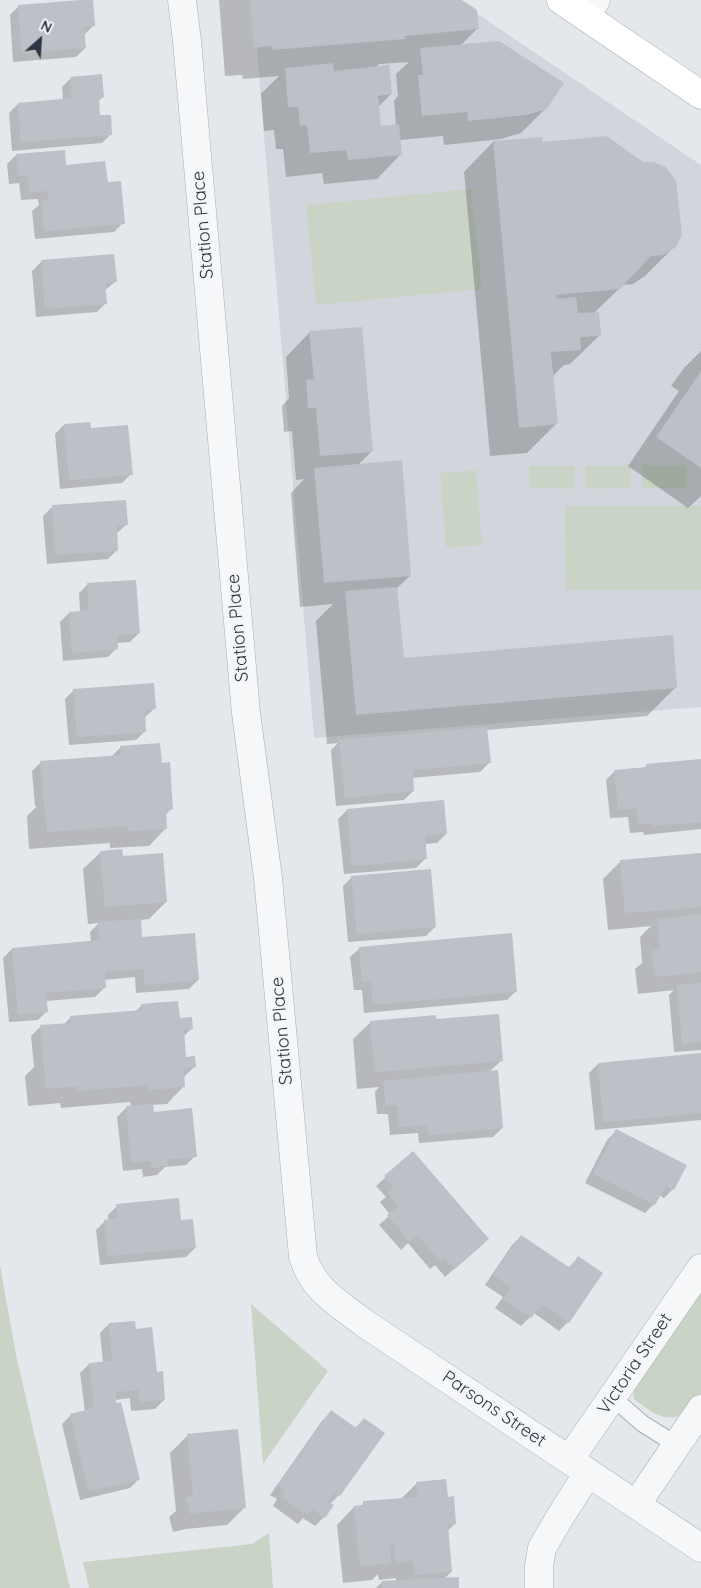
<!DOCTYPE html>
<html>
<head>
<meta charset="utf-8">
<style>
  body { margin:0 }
  #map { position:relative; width:701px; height:1588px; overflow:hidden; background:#e4e7eb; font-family:Quicksand,sans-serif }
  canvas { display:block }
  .north { position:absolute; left:15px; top:15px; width:50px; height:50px; -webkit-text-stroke:4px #f4f5f8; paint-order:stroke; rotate:26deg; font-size:14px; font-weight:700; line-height:20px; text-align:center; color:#2d3542 }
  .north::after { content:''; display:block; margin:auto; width:18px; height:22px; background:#2d3542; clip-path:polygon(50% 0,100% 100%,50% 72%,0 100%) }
</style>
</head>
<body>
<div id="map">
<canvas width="701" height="1588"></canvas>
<div class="north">N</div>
</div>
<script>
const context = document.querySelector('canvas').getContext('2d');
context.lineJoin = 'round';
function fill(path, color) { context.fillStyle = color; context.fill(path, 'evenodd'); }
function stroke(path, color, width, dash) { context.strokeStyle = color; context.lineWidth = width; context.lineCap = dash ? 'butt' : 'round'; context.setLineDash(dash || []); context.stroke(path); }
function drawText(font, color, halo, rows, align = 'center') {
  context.font = font + ' Quicksand,sans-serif'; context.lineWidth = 5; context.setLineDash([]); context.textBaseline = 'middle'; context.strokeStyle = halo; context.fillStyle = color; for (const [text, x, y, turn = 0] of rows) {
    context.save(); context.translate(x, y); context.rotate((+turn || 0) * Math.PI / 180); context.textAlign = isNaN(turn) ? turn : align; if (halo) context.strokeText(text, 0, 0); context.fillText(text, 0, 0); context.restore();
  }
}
const built = new Path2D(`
  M251,0H457L701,165V707L314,738L257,51Z`);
const green = new Path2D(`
  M471,189L482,289L316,305L306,205Z
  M642,465H687V488H642Z
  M529,466H574V489L530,488Z
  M585,466H631V488L586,489Z
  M476,470L482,545L446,548L440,473Z
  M565,506H701V590H566Z
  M0,1265L16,1355L70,1588H0Z
  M701,1286V1394C678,1428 662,1421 634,1399L633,1386Z
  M251,1304L328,1371L263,1464Z
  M269,1533L273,1588H89L83,1562L252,1544Z`);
const shadow = new Path2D(`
  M219,0H460L477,29L460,46L546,108L521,133L501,139L444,145L443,136L400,140L401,154L377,179L324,184L322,173L286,177L283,149H276L274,130L264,131L261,94L279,76L243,79L242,75L225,76ZM409,62L396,74L398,96L394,101L396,126L380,127L378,107L391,94L375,68L379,64Z
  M19,6L94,25L85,34V48L76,57L13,62L10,15Z
  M71,78L103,97L98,101L99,116L111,134L102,143L12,151L9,113L18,104L63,100L62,87Z
  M493,142L542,143L675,246L645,276L633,284L623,285L594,313L600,335L570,364L564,365L552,377L556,424L527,453L490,456L464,172Z
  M16,155L65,166L106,183L123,223L114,232L35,239L32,211L39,205L38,199L21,200L19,183L9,184L7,164Z
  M113,255L115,282L104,291L106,303L97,312L36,317L32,271L41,262Z
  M310,332L371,452L358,465L410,576L396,589L402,659L676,687L647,716L486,730L489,763L480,772L412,778L413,791L404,800L336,806L331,750L338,743L327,744L316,621L333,604L300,607L291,493L304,479L296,480L292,431L284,432L282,406L289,398L286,357Z
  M701,351V496L688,508L628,466L679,391L671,386L684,368Z
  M64,425L90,429L131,474L122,483L60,489L55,434Z
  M52,507L127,524L116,534L117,550L108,559L47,564L43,516Z
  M88,584L139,633L130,642L116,643L117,648L108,657L63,661L60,622L69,613L80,612L79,593Z
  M74,690L154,709L144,718L145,731L136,740L69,745L65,699Z
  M121,747L172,808L165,815L166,828L149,846L110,848V843L29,849L27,816L37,806H35L32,771L41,762L112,756Z
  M701,760V829L644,835L643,832L630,833L628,817L610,818L606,780L615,771L643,769L647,765Z
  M347,810L446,834L437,843L424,844L425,859L416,868L344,874L338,819Z
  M101,852L121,858L166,902L149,919L140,920L141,938L198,980L189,989L136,993L135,977L104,980V988L95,997L46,1001L47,1011L38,1020L9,1022L3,958L12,949L91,942L90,932L99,923L88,924L83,869Z
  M701,854V1050L674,1052L669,995L674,990L638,994L635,969L642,963L640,937L651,926L608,930L603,879L621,861Z
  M352,877L435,927L426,936L348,942L343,886Z
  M360,948L516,991L507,1000L364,1013L362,990H354L350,957Z
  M142,1005L179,1020L191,1029L183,1037L185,1058L195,1066L183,1078L184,1086L167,1104L152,1105L153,1113L195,1156L186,1165L165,1167L157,1175L143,1177L142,1169L123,1171L117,1117L126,1108L131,1107L130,1102L61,1108L60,1103L28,1106L25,1076L34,1067L31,1036L40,1027L63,1025L71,1017L136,1011Z
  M435,1021L502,1060L489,1072L502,1128L493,1137L419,1143L418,1133L390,1135L388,1114H377L375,1092L379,1087L357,1089L353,1039L371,1022Z
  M701,1054V1120L595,1130L589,1073L598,1064Z
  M616,1131L673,1189L664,1198L659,1195L654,1204L645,1213L585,1183L607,1140Z
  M413,1153L479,1247L445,1277L435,1265L430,1269L408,1243L401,1250L379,1225L390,1215L380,1202L386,1197L376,1186Z
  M117,1206L180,1222L195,1248L186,1257L100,1265L96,1230L105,1221L108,1220V1215Z
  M521,1236L568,1268L578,1258L568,1322L559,1331L534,1313L521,1326L495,1308L503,1297L485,1285L512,1245Z
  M109,1324L135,1330L156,1373L164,1400L155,1409L131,1411L130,1398L115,1400L139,1479L130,1488L80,1500L62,1424L71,1415L85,1412L80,1373L89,1364L103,1363L100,1333Z
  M331,1412L355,1428L364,1419L339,1495L330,1504L324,1517L315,1526L303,1518L298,1524L273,1506L277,1499L270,1495L322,1421Z
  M187,1436L245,1507L227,1525L186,1529L173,1532L169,1517L176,1511L170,1453Z
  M417,1483L447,1498L455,1524L447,1531L451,1572L444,1579L458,1588H376L382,1582L396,1581V1578L379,1580L378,1574L372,1580L343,1583L337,1525L354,1507H360L364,1503L401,1499Z`);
const building = new Path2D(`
  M81,0H93L95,26L84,27L86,48L22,53L18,5Z
  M250,0H462L477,10L479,29L405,36V39L272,50L271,46L254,48Z
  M499,41L564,83L547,109L526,115L468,121L467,112L422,116L418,75H423L420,48Z
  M333,63L334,71L389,65L392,94L378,96L381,126L399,124L402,155L348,160L346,150L310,153L307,125L300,126L298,107H288L285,68Z
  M102,74L104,97L99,98L100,115H111L112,135L21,142L18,103L72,98L70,77Z
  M607,136L643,162H653L666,167L676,181L682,235L676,247L663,255L651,256L620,289L556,295L557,299L576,297L578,313L599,312L601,336L580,337L581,350L551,352L558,424L519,428L493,141L542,137L543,142Z
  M65,150L66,165L105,161L108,182L121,181L125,224L44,231L41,201L48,200L47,191L29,192L28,175L18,176L16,154Z
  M114,254L117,282L105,283L107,304L45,309L41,260Z
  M362,327L373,452L320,456L316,408H308L306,380L314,379L309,331Z
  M701,371V468L656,437Z
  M90,422L91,428L128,425L133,475L69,480L64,424Z
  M402,460L411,576L324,583L314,468Z
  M126,500L128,525L117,526L118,551L55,555L52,505Z
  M136,580L140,633L117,635L118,649L72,653L69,612L89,610L87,583Z
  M397,587L404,658L673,635L677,688L356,715L345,591Z
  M154,683L156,709L145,710L146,732L77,737L73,689Z
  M487,727L491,763L413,770L414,791L345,798L339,740Z
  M160,743L162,763L170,762L173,809L166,810L167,829L128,831L127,826L47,832L40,761L121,755L120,746Z
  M701,759V822L652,826V823L638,824L637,808L618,810L614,770L647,767L646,764Z
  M444,800L447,834L425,836L427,859L352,866L347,809Z
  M122,849L123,856L163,853L167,902L105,907L100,851Z
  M701,853V907L625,913L620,860Z
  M431,869L436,927L357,934L351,876Z
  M701,914V972L655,977L652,951L660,949L657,919Z
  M141,919L142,937L195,933L199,980L145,985L143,969L105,972L106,988L46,993L48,1012L18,1014L12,948L100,940L98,922Z
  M512,933L517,992L373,1005L371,981L362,982L359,947Z
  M701,983V1042L682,1044L677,985Z
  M178,1001L180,1018L192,1017L193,1029L184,1030L186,1057L195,1056L196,1067L184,1068L185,1087L148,1090V1085L78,1091L77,1086L46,1089L40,1025L71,1023L70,1016L142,1010L141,1004Z
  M499,1014L503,1061L375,1072L370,1021L436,1015V1019Z
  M701,1053V1113L603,1122L598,1063Z
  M498,1070L503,1128L428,1135L427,1125L399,1127L397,1105L386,1106L383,1081Z
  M153,1104L154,1112L192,1108L197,1157L167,1159L168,1166L151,1168V1161L131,1163L126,1106Z
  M616,1129L687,1165L674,1190L666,1186L655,1205L593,1174Z
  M413,1151L489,1239L455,1269L444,1257L440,1261L417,1235L410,1242L387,1215L399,1206L388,1193L394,1187L384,1176Z
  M179,1198L181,1220L193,1219L196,1248L108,1256L104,1220L117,1218L116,1204Z
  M521,1235L570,1268L578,1256L603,1273L569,1323L542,1304L531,1318L503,1299L511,1287L493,1275Z
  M135,1321L136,1329L152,1327L157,1372L163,1371L165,1400L140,1402L139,1390L116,1392V1403L121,1402L140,1480L89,1491L70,1414L94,1408L89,1363L112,1361L109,1323Z
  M331,1410L356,1428L364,1418L385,1433L340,1496L335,1493L328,1502L334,1505L325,1518L312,1509L308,1515L281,1497L285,1490L278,1485Z
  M238,1429L246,1508L204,1512L191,1515L186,1498L193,1496L187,1434Z
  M446,1479L448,1497L454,1496L456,1524L448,1525L452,1572L415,1575L413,1561L396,1563L394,1545L390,1546L391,1563L360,1566L354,1506L363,1505V1501L417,1497L416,1482Z
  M459,1577V1588H382V1581Z`);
const service = new Path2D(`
  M612,1397L643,1424L677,1445`);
const minor = new Path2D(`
  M182,0L187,41L246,713L268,878L303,1256C312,1289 338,1303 364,1323L701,1548
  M585,16L596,0
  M569,1460L701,1268
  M636,1505L701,1409
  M539,1588V1566L542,1548L560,1517L588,1473`);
const secondary = new Path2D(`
  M561,0L701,95`);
const streetNames = [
  ["Station Place",203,225,-95],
  ["Station Place",238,628,-95],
  ["Station Place",282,1031,-95],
  ["Victoria Street",635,1364,-56],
  ["Parsons Street",494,1409,34]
];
fill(built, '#d2d6dc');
fill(green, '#c9d4c6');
fill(shadow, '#0003');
fill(building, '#bcc0c7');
stroke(service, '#a9aeb5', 18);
stroke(minor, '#a9aeb5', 29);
stroke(secondary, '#a9aeb5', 29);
stroke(service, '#f6f7f9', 16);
stroke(minor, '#f6f7f9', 28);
stroke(secondary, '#fff', 28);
drawText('18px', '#2d3542', '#f4f5f8', streetNames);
</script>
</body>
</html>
